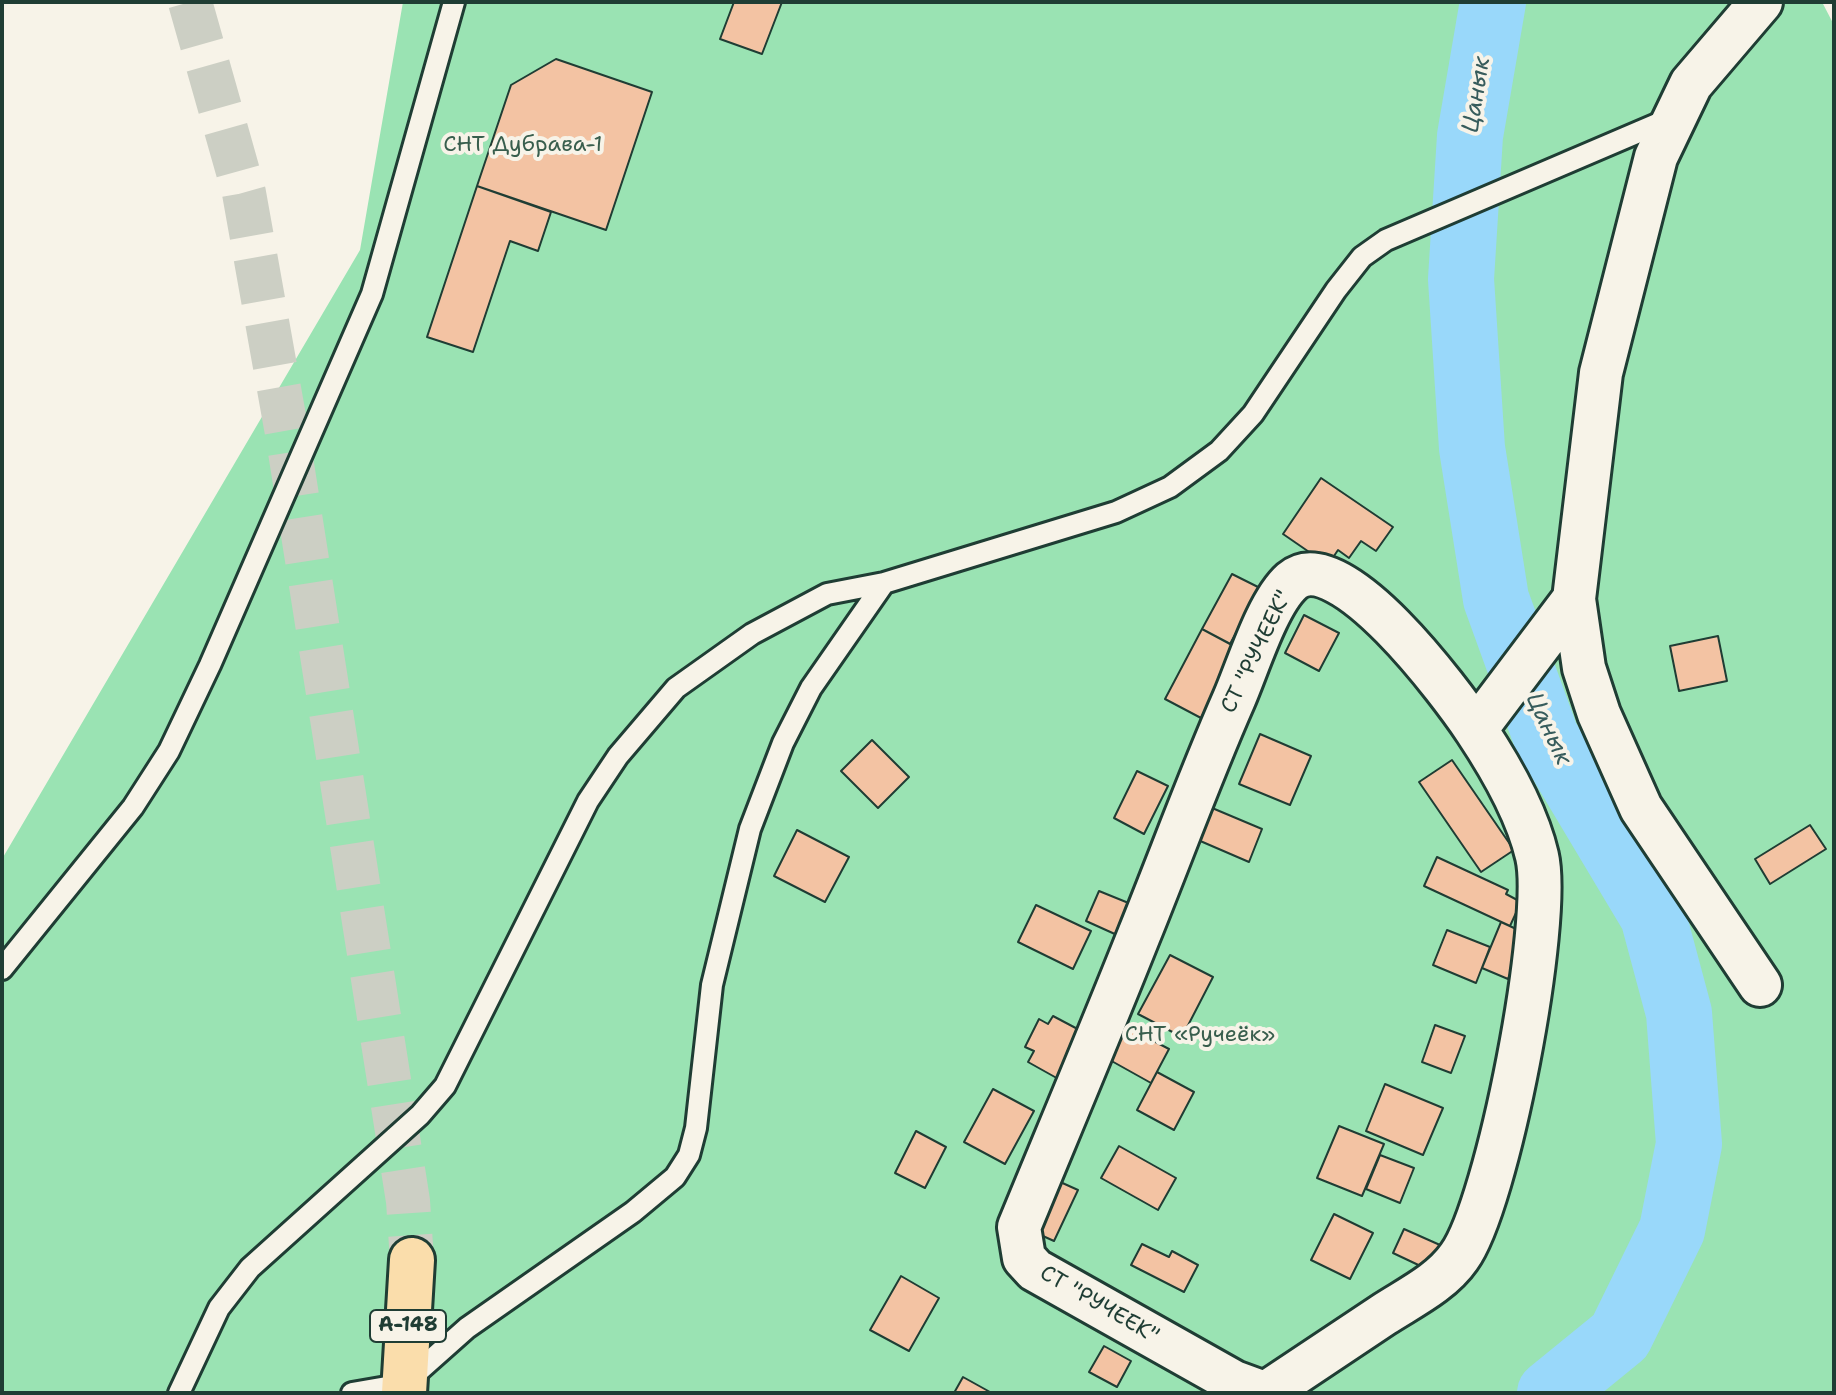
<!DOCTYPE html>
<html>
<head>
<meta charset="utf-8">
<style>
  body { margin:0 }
  #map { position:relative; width:1836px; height:1395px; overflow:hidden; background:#f7f3e8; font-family:"Shantell Sans",sans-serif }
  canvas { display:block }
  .frame { position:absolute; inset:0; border:4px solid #1f3d34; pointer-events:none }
</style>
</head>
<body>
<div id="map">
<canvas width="1836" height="1395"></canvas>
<div class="frame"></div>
</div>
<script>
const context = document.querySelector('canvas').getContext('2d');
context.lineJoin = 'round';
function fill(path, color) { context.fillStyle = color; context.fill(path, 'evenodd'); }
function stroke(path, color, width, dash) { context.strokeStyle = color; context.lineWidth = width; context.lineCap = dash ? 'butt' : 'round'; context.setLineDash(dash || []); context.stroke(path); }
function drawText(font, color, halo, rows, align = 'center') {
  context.font = font + ' "Shantell Sans",sans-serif'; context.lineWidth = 8; context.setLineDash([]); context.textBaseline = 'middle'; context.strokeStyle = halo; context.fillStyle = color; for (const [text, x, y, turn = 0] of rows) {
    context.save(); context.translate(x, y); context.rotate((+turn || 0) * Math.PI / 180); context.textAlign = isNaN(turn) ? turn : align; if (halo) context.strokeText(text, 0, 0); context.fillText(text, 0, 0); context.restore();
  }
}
const green = new Path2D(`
  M403,2H1822L1834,25V1393H2V859L360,250Z`);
const river = new Path2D(`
  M1493,2L1470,136L1461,279L1472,448L1496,599L1546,737L1653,916L1679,1013L1689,1144L1672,1230L1620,1336L1550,1393`);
const building = new Path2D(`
  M734,2H782L762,54L720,39Z
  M556,59L652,92L606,230L477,186L511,85Z
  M477,186L551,212L538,251L510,241L473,352L427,337Z
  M1321,478L1393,527L1376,551L1361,541L1349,558L1338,550L1328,565L1283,534Z
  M1232,574L1260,588L1230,644L1202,629Z
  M1304,615L1339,633L1319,671L1285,653Z
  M1202,629L1238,648L1201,718L1165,699Z
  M1718,636L1727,681L1679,691L1670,646Z
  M1260,734L1311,756L1290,805L1239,784Z
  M872,740L909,777L878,808L841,771Z
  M1452,760L1514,850L1481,872L1419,782Z
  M1137,771L1168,786L1144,834L1114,818Z
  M1205,805L1262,829L1249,862L1191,837Z
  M1810,825L1826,849L1770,884L1755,859Z
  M797,830L849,857L825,902L774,876Z
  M1437,857L1508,890L1506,894L1521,902L1510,926L1424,886Z
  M1099,891L1131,904L1117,935L1086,921Z
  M1036,905L1091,931L1073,969L1018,942Z
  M1501,922L1527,934L1508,979L1482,968Z
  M1447,930L1490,947L1476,983L1433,965Z
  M1170,955L1213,977L1182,1037L1138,1014Z
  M1053,1016L1087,1034L1062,1081L1028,1062L1034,1051L1025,1047L1039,1019L1048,1024Z
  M1435,1025L1465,1036L1451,1073L1422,1062Z
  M1125,1026L1169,1049L1151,1083L1108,1059Z
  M1157,1072L1194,1092L1174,1130L1137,1110Z
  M1385,1084L1443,1108L1423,1155L1366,1131Z
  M993,1089L1034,1111L1005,1164L964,1142Z
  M1339,1126L1384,1144L1362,1196L1317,1178Z
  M916,1131L946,1147L925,1188L895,1173Z
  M1119,1146L1176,1178L1158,1210L1101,1178Z
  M1380,1155L1414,1168L1400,1203L1366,1189Z
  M1058,1181L1078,1190L1054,1241L1034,1232Z
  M1334,1214L1373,1233L1350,1279L1311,1260Z
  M1404,1229L1440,1245L1429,1270L1393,1253Z
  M1142,1244L1169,1257L1172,1251L1198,1265L1184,1292L1131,1265Z
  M901,1276L939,1298L909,1351L870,1330Z
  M1104,1346L1131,1361L1117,1387L1089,1372Z
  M963,1377L990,1392V1393H954Z`);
const primaryTunnel = new Path2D(`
  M190,2L244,193L288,439L408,1201L412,1260`);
const service = new Path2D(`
  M2,969L133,807L169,751L210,665L372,294L454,2
  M179,1393L219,1308L250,1268L420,1115L445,1086L588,801L618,756L676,688L752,634L827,594L884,583L1116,512L1170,487L1219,451L1253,414L1336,290L1362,257L1386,240L1669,119
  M352,1393L404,1384L467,1328L633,1212L675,1177L689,1155L696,1128L712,985L750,829L783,743L811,688L884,583`);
const minor = new Path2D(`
  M1476,729L1574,599
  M1760,985L1641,808L1599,714L1584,668L1574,599L1601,373L1656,157L1691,84L1761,2
  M1264,1393L1234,1382L1035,1270L1024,1258L1019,1227C1059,1130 1100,1033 1139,935C1171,856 1200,776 1234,699C1248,667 1267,603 1292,581C1339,541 1452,694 1476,730C1500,766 1527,813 1537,856C1552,920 1498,1204 1459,1257C1441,1283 1409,1298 1383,1315C1344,1341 1305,1367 1266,1393`);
const primary = new Path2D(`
  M404,1393L412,1260`);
const shields = [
  [408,1326,76]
];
const shieldNames = [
  ["А-148",408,1326]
];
const parkNames = [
  ["СНТ Дубрава-1",523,145],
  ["СНТ «Ручеёк»",1200,1035]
];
const streetNames = [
  ["СТ \"РУЧЕЕК\"",1257,652,-64],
  ["СТ \"РУЧЕЕК\"",1099,1305,30]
];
const waterNames = [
  ["Цанык",1477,95,-81],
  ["Цанык",1548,729,65]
];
fill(green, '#9ae3b3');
stroke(river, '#99d8fa', 66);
fill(building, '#f3c3a3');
stroke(building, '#1f3d34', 2);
stroke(primaryTunnel, '#cccfc4', 44, [44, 22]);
stroke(service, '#1f3d34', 26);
stroke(minor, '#1f3d34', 48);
stroke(primary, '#1f3d34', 50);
stroke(service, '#f7f3e8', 20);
stroke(minor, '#f7f3e8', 42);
stroke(primary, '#faddab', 44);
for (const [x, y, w] of shields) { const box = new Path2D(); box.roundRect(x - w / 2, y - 16, w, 32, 6); context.fillStyle = '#f7f3e8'; context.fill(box); stroke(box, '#1f3d34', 2); }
drawText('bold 20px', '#1f3d34', null, shieldNames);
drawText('22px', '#385e4d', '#f7f3e8', parkNames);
drawText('22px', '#1f3d34', '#f7f3e8', streetNames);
drawText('italic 24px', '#375c5c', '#f7f3e8', waterNames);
</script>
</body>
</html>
